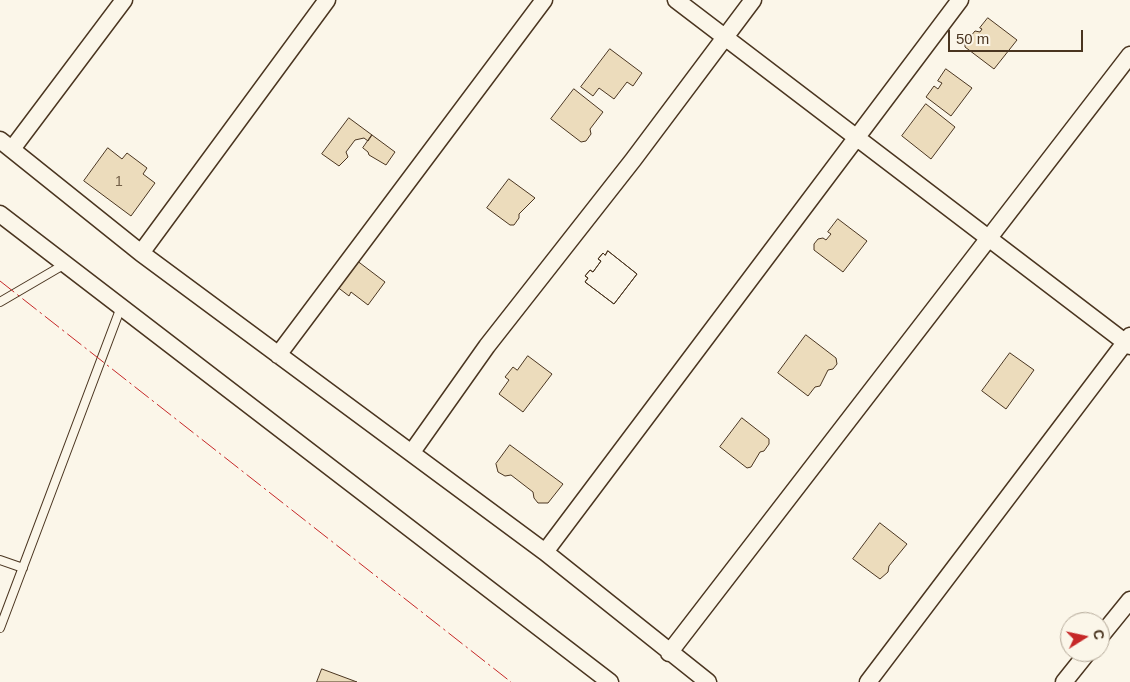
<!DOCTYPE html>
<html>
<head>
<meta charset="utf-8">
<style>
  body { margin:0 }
  #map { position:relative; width:1130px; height:682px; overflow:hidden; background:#fbf6e9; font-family:Helvetica,sans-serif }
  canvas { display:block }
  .north { position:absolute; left:1060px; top:612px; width:50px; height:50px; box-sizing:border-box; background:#fbf6e9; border:1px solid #b4a999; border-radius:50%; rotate:80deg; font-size:14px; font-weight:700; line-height:20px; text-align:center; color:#4a3520 }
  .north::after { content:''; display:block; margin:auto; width:18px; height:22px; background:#c62828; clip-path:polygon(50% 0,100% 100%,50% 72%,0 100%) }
  .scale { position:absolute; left:948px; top:30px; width:135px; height:22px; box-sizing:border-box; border:2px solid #4a3520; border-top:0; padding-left:6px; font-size:15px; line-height:18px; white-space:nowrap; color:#4a3520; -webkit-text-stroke:4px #fbf6e9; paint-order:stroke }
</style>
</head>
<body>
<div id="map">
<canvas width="1130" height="682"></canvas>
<div class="north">С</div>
<div class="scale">50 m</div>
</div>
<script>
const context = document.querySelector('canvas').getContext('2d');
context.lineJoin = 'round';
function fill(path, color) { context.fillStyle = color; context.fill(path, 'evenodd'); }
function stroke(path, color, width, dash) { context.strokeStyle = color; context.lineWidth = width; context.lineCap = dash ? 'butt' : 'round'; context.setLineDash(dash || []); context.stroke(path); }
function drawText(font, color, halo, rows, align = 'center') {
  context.font = font + ' Helvetica,sans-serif'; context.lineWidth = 4; context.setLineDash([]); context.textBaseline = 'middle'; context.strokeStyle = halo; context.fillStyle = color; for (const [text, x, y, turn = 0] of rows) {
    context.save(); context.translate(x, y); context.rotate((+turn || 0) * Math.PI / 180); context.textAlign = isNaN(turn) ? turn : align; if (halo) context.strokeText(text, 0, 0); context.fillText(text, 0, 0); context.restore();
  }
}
const building = new Path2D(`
  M988,18L1017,40L994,69L965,47V43L975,31L980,32L982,29L980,28Z
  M610,49L642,73L633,86L627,82L614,99L599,88L593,96L581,87Z
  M946,69L972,88L951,116L926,97L934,86L938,89L942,83L938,81Z
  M574,89L603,112L590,129L591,134L586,141L581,142L551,119Z
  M926,104L955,127L931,159L902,136Z
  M349,118L372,135L368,141L364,138L355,140L346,152L348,157L339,166L322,154Z
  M372,135L395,152L386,165L369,155L368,152L363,148Z
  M108,148L122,159L127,153L147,168L143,174L155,183L131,216L84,181Z
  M509,179L535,198L519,214V218L514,225H510L487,208Z
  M838,219L867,241L843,272L814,250V244L818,239L823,238L826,240L831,234L828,232Z
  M608,251L637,274L614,304L585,282L588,278L585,276L590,270L593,272L601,261L598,259L603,253L605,255Z
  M608,251L637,274L614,304L585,282L588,278L585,276L590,270L593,272L601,261L598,259L603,253L605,255Z
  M356,260L385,282L368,305L351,292L349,296L336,286Z
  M806,335L836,358L837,364L833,369L828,370L820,386L815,387L808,396L778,373Z
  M1010,353L1034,370L1006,409L982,391Z
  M528,356L552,374L523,412L499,394L509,380L505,377L513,367L517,370Z
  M742,418L769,439V444L764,451L760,452L751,467L747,468L720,447Z
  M510,445L563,484L548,503H538L534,498L533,492L511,475L505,476L498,472L496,464Z
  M880,523L907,544L889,566L888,572L880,579L853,559Z
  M322,669L357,682H317Z`);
const service = new Path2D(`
  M0,302L65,264
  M0,560L23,568
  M0,628L121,307`);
const minor = new Path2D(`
  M676,0L1130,346
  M0,140L141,253L545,552L708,682
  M12,149L124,0
  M0,214L610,682
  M141,253L327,0
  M278,355L544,0
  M412,452L487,346L633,160L753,0
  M545,552L960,0
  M1100,637L1130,600
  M669,653L1130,55
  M868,682L1130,336
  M1064,682L1088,652`);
const power = new Path2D(`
  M0,281L511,682`);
const numberNames = [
  ["1",119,182]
];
fill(building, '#ecdcbc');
stroke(building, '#4a3520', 1);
stroke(service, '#4a3520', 10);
stroke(minor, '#4a3520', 19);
stroke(service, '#fbf6e9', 8);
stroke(minor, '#fbf6e9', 16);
stroke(power, '#c62828', 1, [18, 4, 2.5, 4]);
drawText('14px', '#725f47', null, numberNames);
</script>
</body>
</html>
